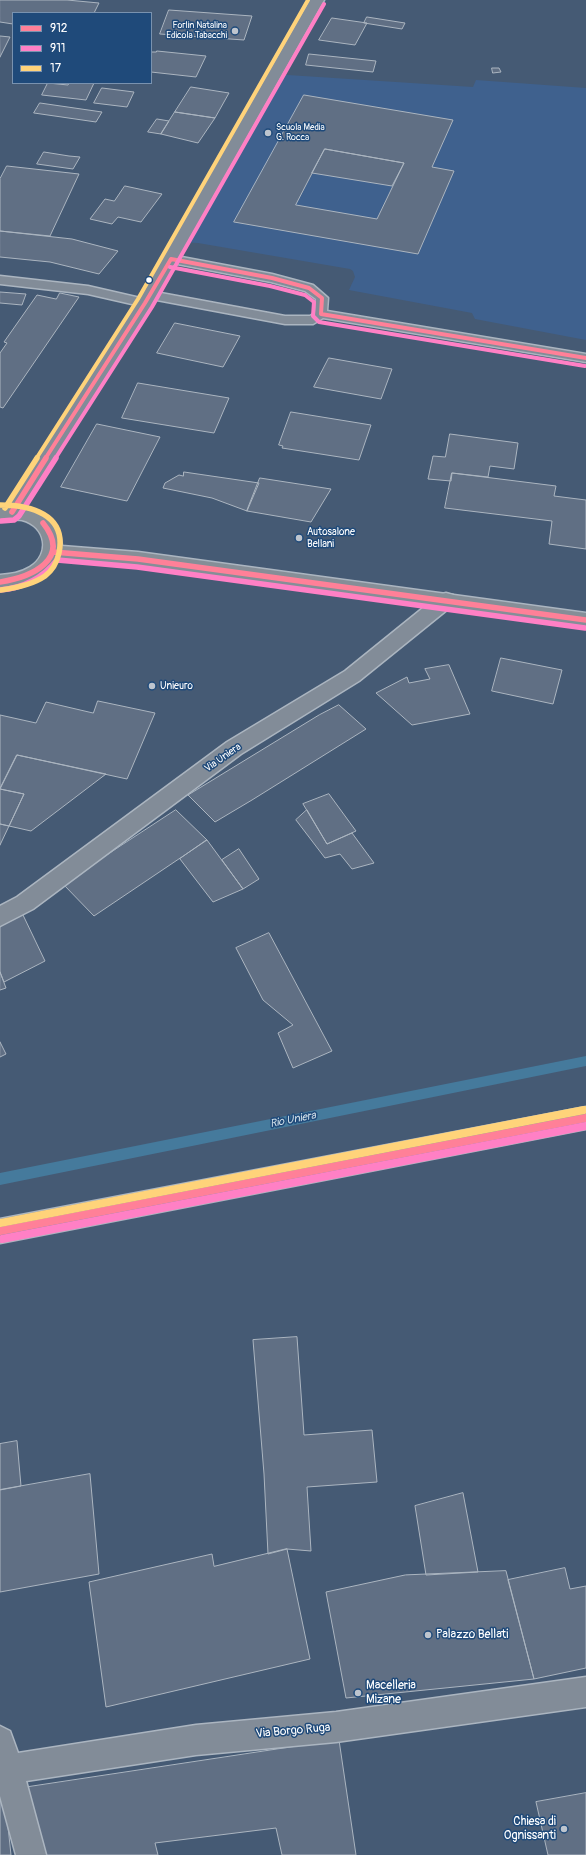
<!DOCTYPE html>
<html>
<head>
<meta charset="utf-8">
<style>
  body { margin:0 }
  #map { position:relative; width:586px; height:1855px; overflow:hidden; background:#455a74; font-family:Pangolin,sans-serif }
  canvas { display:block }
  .legend { position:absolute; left:12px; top:12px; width:140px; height:72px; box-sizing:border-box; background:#1f4a7a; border:1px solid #7992af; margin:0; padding:5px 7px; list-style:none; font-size:12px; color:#fff }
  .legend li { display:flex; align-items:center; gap:8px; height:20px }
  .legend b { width:20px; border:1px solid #7992af }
</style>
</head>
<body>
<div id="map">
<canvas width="586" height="1855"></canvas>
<ul class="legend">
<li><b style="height:5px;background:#ff8098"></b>912</li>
<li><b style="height:5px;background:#ff80c5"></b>911</li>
<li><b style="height:5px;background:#ffd37a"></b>17</li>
</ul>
</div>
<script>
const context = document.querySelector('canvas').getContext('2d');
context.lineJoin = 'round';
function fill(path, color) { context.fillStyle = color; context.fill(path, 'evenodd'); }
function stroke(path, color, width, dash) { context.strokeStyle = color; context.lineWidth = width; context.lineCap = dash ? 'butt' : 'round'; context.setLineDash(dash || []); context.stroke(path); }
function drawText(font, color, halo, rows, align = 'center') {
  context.font = font + ' Pangolin,sans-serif'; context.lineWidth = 3; context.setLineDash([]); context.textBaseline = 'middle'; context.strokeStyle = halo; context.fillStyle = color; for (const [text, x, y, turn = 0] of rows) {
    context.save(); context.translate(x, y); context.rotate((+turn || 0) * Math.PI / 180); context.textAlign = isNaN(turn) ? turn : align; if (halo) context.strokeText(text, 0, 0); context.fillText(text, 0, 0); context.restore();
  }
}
const built = new Path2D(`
  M272,74L473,87L476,80L586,88V340L475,319L472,313L349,290L355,277L353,271L350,269L198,243L179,242Z`);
const stream = new Path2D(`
  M586,1056V1066L0,1185V1173Z`);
const building = new Path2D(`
  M0,0H67L99,3L94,13H13V24L0,22Z
  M169,10L252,16L244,40L160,34Z
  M367,17L405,23L402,29L364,23Z
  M332,18L367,23L355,45L319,40Z
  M0,36L10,37L0,57Z
  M157,51L206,56L196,77L151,72V52H156Z
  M309,54L376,61L373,72L306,65Z
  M492,68H499L501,72L493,73Z
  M48,83L68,85L69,83H94L86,100L42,95Z
  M191,87L229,93L215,118L175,112Z
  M102,88L134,92L127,107L94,103Z
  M304,95L453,120L432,167L454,171L418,254L234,222ZM325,149L404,163L377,219L296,205Z
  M40,103L102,112L96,122L34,113Z
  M175,112L215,118L198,143L161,134Z
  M157,119L169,121L161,134L148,132Z
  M325,149L404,163L392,186L312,173Z
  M44,152L69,156L80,157L73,169L37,164Z
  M7,166L79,174L50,236L0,231V179Z
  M125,186L162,194L141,222L118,217L112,224L90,219L105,199L114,201Z
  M0,231L72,239L118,251L99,274L50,262L0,257Z
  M0,292L26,294L22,305L0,303Z
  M60,293L79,297L3,408L0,407V353L7,343L4,342L37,295L56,299Z
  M175,323L240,336L223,367L157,353Z
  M329,358L392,369L381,399L314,387Z
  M138,383L229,398L214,433L122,418Z
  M291,412L371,425L359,460L282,448L283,446L279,445Z
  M97,424L160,437L127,501L61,487Z
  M450,434L518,443L514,469L490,466L488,477L452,473L451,481L428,479L433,456L445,457Z
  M184,472L259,483L247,511L212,498L163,488L165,483L179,475L183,476Z
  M452,473L556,486L554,496L586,500V549L549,544L552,521L445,508Z
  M260,478L331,489L311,522L247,511Z
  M501,658L562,670L553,704L492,691Z
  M449,665L470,714L412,725L376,693L407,677L409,683L430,679L425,669Z
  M98,701L155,713L127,779L17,755L0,789L24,794L9,826L0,824V715L36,723L46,702L93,713Z
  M339,705L366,729L252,800L215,822L188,795L319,715Z
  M17,755L106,774L31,831L9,826L24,794L0,789Z
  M329,794L356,831L327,844L303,804Z
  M176,810L207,840L94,916L63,884Z
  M307,810L327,844L352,833L374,863L352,869L340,854L325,858L296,820Z
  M0,824L9,826L0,845Z
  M207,840L243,889L213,902L180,859Z
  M239,849L259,879L243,889L222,860Z
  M23,915L45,961L4,982L0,972V926Z
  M269,933L332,1051L293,1068L278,1033L293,1025L263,1000L236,948Z
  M0,972L6,988L0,990Z
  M0,1042L6,1054L0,1057Z
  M297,1337L304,1435L372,1430L377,1482L307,1487L311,1551L287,1549L268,1554L264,1474L253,1340Z
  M17,1441L21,1486L0,1490V1444Z
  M90,1474L99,1574L0,1592V1490Z
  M463,1493L478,1572L426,1575L415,1506Z
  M287,1549L310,1659L106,1707L89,1582L212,1554L214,1566Z
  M565,1568L570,1589L586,1586V1668L534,1679L508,1580Z
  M506,1571L534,1679L346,1698L326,1592L405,1575Z
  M339,1740L356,1855H282L276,1828L155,1843L158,1855H42L22,1788Z
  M586,1793V1855H548L536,1802Z
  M5,1798L11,1855H0V1799Z`);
const lane = new Path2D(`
  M171,255L272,274L313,285L328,298L327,311L586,354V362L323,318L313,324H285L146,298L144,295L146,292L150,291L285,316H310L315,313L316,299L305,291L271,282L167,262L165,259L167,256Z
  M0,276L88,286L149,300L151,303L149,306L145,307L88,294L0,284Z`);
const street = new Path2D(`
  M446,593L453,595L455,600L453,605L359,681L241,754L33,909L0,926V906L17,897L227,742L345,671L439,595Z
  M586,1677V1707L336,1742L196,1755L26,1781L46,1855H16L0,1796V1726L10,1731L18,1753L196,1725L336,1712Z`);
const secondary = new Path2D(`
  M310,0H324L153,303L18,516L12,518L6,516L3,512L6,508L137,303Z
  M586,1107V1129L0,1243V1219Z`);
const primary = new Path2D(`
  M0,507C30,508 58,511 62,546L138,552L586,613V627L138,566L58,559C46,582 24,586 0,589V575C11,574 20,573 30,567C51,554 46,526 22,520C15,519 7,520 0,519Z`);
const bus1Far2 = new Path2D(`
  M45,459L145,303L171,259L272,278L309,288L322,298L321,314L586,358`);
const bus1Far1 = new Path2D(`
  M12,512L46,458
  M53,552L138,559L586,620
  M0,582C32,577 72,559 43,523`);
const bus1 = new Path2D(`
  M0,1231L586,1118`);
const bus2Far2 = new Path2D(`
  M170,267L270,286L305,295L314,302L313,316L319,322L585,366
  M55,459L152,307L324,4`);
const bus2Far1 = new Path2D(`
  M1,521L14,520L19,516L56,458
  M0,590C24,588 42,579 57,560L137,567L585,628`);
const bus2 = new Path2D(`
  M2,1239L586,1126`);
const bus3Far2 = new Path2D(`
  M36,459L138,299L308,0`);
const bus3Far1 = new Path2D(`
  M0,505C30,505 67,514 59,553C57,562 53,570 45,576C32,585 16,588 1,590
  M5,508L37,458`);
const bus3 = new Path2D(`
  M0,1223L584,1110`);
const markers = [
  [235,31,4,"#bec5ce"],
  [268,133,4,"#bec5ce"],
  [149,280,3.5,"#fff"],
  [299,538,4,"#bec5ce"],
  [152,686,4,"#bec5ce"],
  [428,1635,4,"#bec5ce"],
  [358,1693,4,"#bec5ce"],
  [564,1829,4,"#bec5ce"]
];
const farPoinames = [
  ["Forlin Natalina",227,26],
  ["Edicola Tabacchi",227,36],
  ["Scuola Media",276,128,"left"],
  ["G. Rocca",276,138,"left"]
];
const poiNames = [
  ["Autosalone",307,532],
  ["Bellani",307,544],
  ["Unieuro",160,686]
];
const streetNames = [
  ["Via Uniera",223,758,-35]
];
const waterNames = [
  ["Rio Uniera",293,1120,-11]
];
const nearPoinames = [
  ["Palazzo Bellati",436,1635],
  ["Macelleria",366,1686],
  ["Mizane",366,1700],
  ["Chiesa di",556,1822,"right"],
  ["Ognissanti",556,1836,"right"]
];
const nearStreetnames = [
  ["Via Borgo Ruga",293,1731,-5]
];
fill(built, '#3f618e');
fill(stream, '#457a9c');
fill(building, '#606f84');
stroke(building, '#abb5c0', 1);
stroke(lane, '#abb5c0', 3);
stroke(street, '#abb5c0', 3);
stroke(secondary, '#abb5c0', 3);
stroke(primary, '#abb5c0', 3);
fill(lane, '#828c98');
fill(street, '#828c98');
fill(secondary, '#828c98');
fill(primary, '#858e97');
stroke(bus1Far2, '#ff8098', 4);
stroke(bus1Far1, '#ff8098', 5.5);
stroke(bus1, '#ff8098', 8);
stroke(bus2Far2, '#ff80c5', 4);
stroke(bus2Far1, '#ff80c5', 5.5);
stroke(bus2, '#ff80c5', 8);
stroke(bus3Far2, '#ffd37a', 4);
stroke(bus3Far1, '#ffd37a', 5.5);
stroke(bus3, '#ffd37a', 8);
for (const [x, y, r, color] of markers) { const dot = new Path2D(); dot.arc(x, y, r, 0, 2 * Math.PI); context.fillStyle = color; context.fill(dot); stroke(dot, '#1f4a7a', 1.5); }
drawText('9px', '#fff', '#1f4a7a', farPoinames, 'right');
drawText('10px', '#fff', '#1f4a7a', poiNames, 'left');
drawText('10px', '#fff', '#1f4a7a', streetNames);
drawText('italic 11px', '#d0dee7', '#1f4a7a', waterNames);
drawText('12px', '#fff', '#1f4a7a', nearPoinames, 'left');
drawText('12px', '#fff', '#1f4a7a', nearStreetnames);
</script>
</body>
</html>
